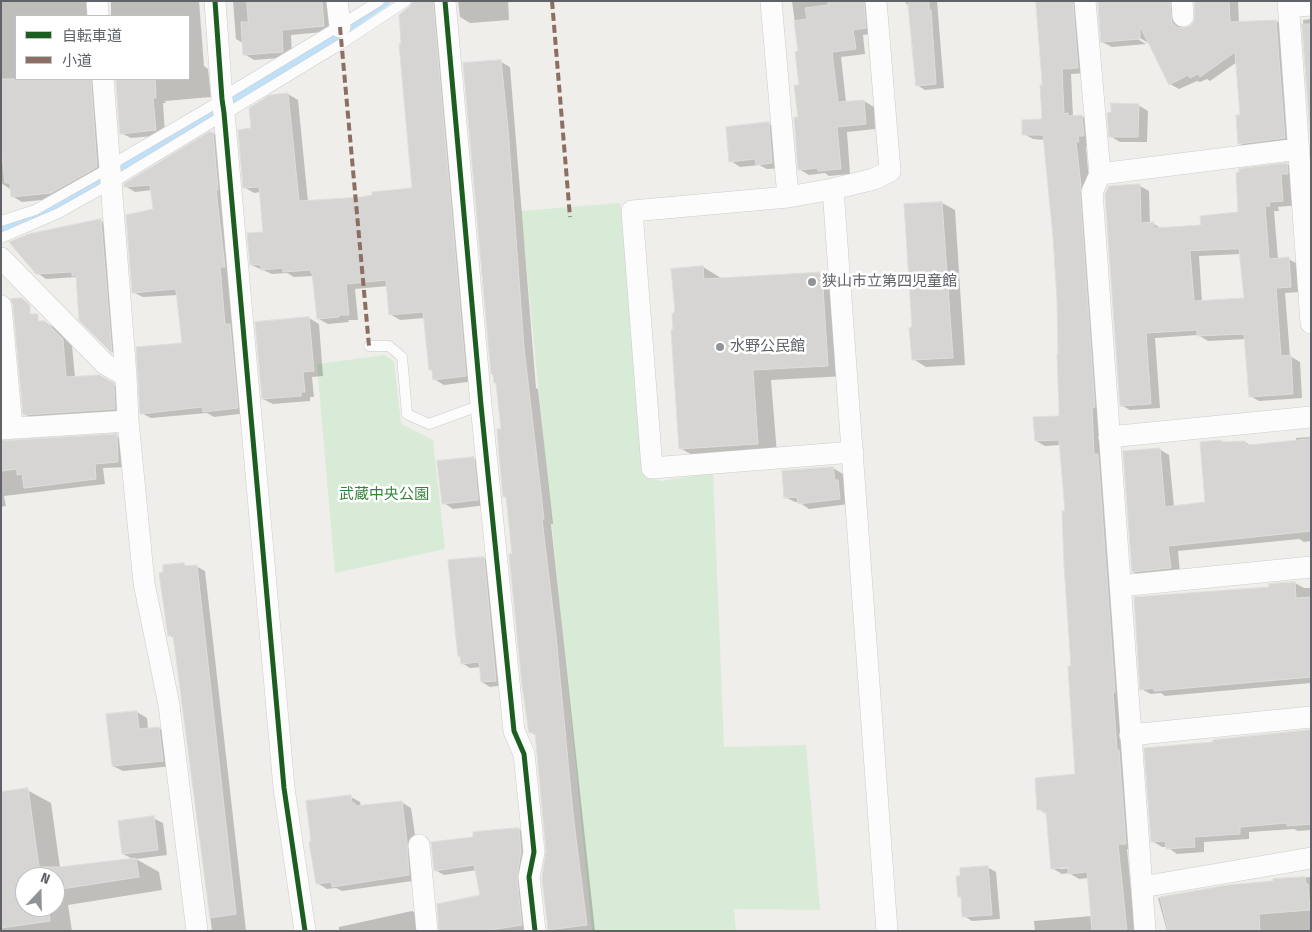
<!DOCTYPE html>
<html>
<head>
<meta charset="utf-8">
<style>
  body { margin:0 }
  #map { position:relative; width:1312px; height:932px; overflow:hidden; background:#efeeea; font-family:"Fira Sans Condensed","Noto Sans JP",sans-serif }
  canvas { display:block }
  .frame { position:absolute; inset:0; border:2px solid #5f6368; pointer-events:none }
  .legend { position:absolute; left:15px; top:15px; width:175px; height:65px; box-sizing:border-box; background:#fff; border:1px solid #bfc1c3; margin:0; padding:6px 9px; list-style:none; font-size:15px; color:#5f6368 }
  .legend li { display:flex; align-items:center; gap:10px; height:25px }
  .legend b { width:25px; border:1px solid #bfc1c3 }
  .north { position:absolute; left:15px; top:867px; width:50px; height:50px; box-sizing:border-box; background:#fff; border:1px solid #bfc1c3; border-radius:50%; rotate:21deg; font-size:14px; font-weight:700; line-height:20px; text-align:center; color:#5f6368 }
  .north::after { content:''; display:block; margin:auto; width:18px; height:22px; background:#919496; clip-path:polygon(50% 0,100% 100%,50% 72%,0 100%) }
</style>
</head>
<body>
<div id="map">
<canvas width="1312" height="932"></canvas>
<div class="frame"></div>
<ul class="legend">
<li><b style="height:6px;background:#1b5e20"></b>自転車道</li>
<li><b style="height:6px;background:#8d6e63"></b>小道</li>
</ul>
<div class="north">N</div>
</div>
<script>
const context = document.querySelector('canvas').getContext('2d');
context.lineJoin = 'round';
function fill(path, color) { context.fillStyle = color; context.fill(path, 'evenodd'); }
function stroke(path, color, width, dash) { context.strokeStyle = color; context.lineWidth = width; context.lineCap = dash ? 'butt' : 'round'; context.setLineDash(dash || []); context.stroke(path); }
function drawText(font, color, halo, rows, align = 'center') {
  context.font = font + ' "Fira Sans Condensed","Noto Sans JP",sans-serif'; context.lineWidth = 5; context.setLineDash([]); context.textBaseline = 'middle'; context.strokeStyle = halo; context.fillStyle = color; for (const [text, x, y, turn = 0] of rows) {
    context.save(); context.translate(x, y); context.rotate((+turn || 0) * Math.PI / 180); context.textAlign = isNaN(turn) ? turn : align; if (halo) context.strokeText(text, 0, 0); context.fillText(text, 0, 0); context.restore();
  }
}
const green = new Path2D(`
  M620,203L637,341L639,412L646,477L661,481L713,473L724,747L806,745L820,910L734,909L736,931H592L521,211Z
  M385,355L394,362L401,424L433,440L445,549L335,573L317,364Z`);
const shadow = new Path2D(`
  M1,1H95V16H16V79H102L106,173L61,198L22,202L12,196L10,189L1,183Z
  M111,1H199L204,66L208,69L211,97L165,101L166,103H163L165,135L131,138L121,133L117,79H189V16H111Z
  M233,1H330L333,31L291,35L292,57L254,60L244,54L243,43L236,39Z
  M413,1H437L475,381L444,385L434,379L433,371L431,370L425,318L400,320L390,314L388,286L355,289L358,320H348L349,322L328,324L319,319L314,276L294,277L287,273L272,274L251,265L264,233L260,192L254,193L244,187L252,130L271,96L288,94L298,100L308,202L362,198L414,189L403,45Z
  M458,1H508L509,20L470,23L460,17Z
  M792,1H874L875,33L863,35L865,54L841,57L846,102L864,101L874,107L875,129L847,132L850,174L829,176L825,173L809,175L799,169V53Z
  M906,1H937L944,88L925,90L917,85L910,6L906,4Z
  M1038,1H1083L1087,73L1071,74L1073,117L1082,116L1092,122L1088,147H1086L1090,192L1129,849H1127L1135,931H1035L1034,921L1092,916L1089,878L1079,879L1069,873L1062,874L1052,868L1048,815L1039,809L1076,775L1066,512L1061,445L1045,446L1036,441L1060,417L1058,300L1054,237L1045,140L1033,139L1024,134L1043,120V86ZM1074,865V868L1060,869V867Z
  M1099,1H1180L1179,7L1182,29L1191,27L1195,23L1196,1H1238L1239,23L1276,21L1286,26L1294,143L1248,149L1239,143L1241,116L1237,62L1210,81L1207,79L1200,82L1197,81L1179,89L1170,84L1150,44L1135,35L1134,37L1146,44L1112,47L1102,42Z
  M1311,19V126L1303,20Z
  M501,62L510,67L536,388L538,389L553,524H551L595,931H549L543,878L548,851L536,735L530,732L514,555L507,498L504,496L502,430Z
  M1138,105L1148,111L1147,142H1120L1110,136Z
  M769,124L778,129L782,168L767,169L759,165L740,167L731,161Z
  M213,133L223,139L247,413L214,417L207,413L151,418L141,413L183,344L178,295L143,297L133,292L154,210L152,190L135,192L125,186Z
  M1287,164L1296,170L1299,205L1278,207L1279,211H1274L1278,259H1288L1298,264L1300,292L1285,293L1290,356L1300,362L1302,398L1259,401L1250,396L1246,339L1208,341L1198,335L1155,338L1160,408L1130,410L1121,405L1140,186L1149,191L1150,224H1154L1162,229L1202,226L1240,213ZM1241,254L1245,300L1202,302L1199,256Z
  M942,203L955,210L965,365L926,367L913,359V329L905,205Z
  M101,221L110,226L120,356L112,352L81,319L77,277L46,279L37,273L10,243L29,235Z
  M703,267L721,278L821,273L840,284L846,376L771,380L777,454L699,459L680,448L674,330L676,311Z
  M309,318L319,324L323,376L312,377L314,397H310V401L273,404L263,399L256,323Z
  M45,322L55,328L72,345L75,378L99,376L123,390L124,414L34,420L25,414Z
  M116,436L126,441L127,467L103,468L105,484L4,496L6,506L1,507V443Z
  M1311,437V541L1304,542L1299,539L1178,551L1180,573L1143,577L1133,572L1159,449L1169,455L1174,507L1207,503L1221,442L1225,444L1245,442L1251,446L1296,441V438Z
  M473,458L483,464L487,505L453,509L444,503Z
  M833,468L843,474L844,484L848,487L849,504L809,509L799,502H795L785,497Z
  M484,558L492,563L504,685L490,687L482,682L481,667L470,668L462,663L461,657L459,656Z
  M184,564L189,567L196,566L205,571L246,931H212L174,638L169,635Z
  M1295,583L1304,588H1311V683L1165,696L1161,693L1151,694L1141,689L1270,589Z
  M137,712L147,718L148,729L159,728L169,734L173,766L123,771L113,766Z
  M1311,730V830L1298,831L1294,829L1249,832V839L1204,842V852L1177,854L1167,847H1162L1152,841L1214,743Z
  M27,790L51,803L60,868L133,859L123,854L153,818L163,823L167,855L136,859L159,872L162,890L68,905L72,931H1V793ZM25,877H55V907H25Z
  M351,797L360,802L361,807L401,802L411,808L417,848L419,880L342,891L336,888L327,889L317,883Z
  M519,829L528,834L531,931H441L481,896L477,870L444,875L435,870L475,838Z
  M987,867L996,872L1000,919L972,921L964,916L962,898L960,897Z
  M1311,877V931H1167L1158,898L1275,883L1287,879Z
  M412,911L421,916L424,931H339V927Z`);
const stream = new Path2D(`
  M233,101L338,35L387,1
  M1,230L57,207L216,111`);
const building = new Path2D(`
  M247,1H322L324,26L282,30L283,52L243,55L241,22H248Z
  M413,1H433L466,376L433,380L432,370H429L423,312L389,315L386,280L346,284L349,315H339V317L317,319L312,273H311V270L283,272V268L261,270V265H250L247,233L263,232L259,187L243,188L238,130L251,128L249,108L270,95L288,93L299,201L362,197L372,195V192L412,188L399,44H401L399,15L410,6Z
  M828,1H864L866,28L853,30L856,49L832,52L838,102L864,100L866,124L837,127L841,169L818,171V168L798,170L794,117H798L794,85H799L795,52L798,51L794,21L807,19L805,8L828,5Z
  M908,1H929V10H931L936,84L916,86Z
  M1036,1H1072L1073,3L1078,68L1062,69L1064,114L1068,113V116L1082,115L1084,136H1078L1079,142H1076L1081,186L1080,193L1095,407L1092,408L1094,454H1098L1115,692L1113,693L1117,750H1119L1126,844H1118L1127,931H1092L1087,872L1068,874V867L1051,869L1046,812L1044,813L1043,810H1037L1035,778L1075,774L1068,666H1071L1064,564L1062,511H1065L1059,440L1035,441L1033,417L1059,416V409L1057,354H1058L1057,300L1053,237L1043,135H1022V120L1042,119L1040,85H1042Z
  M1098,1H1170L1172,23L1177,27L1183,28L1190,26L1194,21L1195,1H1229L1230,22L1276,20L1285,138L1238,144L1236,115H1240L1235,52L1200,77L1198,74L1190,78L1188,75L1169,85L1140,26V39L1101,42Z
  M1302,24H1311V144Z
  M501,60L508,129L524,348L544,519H542L556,636L573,814L587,925L548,930L542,878L546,851L535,732L529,733L522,685L509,554H512L506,496L503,497L499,454L497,429H501L496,383H494L493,374H491L463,63Z
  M1,79H91L97,167L51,193L11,197L10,183H5L1,145Z
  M116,79H155L156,98H153L156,130L120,134Z
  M1111,103L1139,104L1138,137H1109L1107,113L1111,112Z
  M769,122L772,163L756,165L755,159L729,162L726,127Z
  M209,132H213L218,190H216L225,267H220L225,324H230L238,408L203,412L202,407L140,414L136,347L182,343L176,291L175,289L132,293L126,215L153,209L150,185L124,187V184Z
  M1287,163L1288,174H1281L1283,201L1269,202L1270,206H1265L1269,259L1289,257L1291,287L1276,288L1281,356L1291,355L1293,394L1249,397L1244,334L1197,336V330L1146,333L1151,404L1120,406L1105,194L1109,186L1140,184L1141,223L1154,222V228L1201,225L1200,216L1238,212L1236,173L1239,172V169ZM1239,249L1244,298L1194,301L1190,251Z
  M942,202L953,358L912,360L909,328L912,327L904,204Z
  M101,219L112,353L79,320L76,275L72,276V272L36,274L9,242L29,234Z
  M703,266L704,279L822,272L828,366L753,370L758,444L679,449L671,330L673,329L672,314L675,311L671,269Z
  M22,298L30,305V314H38V321H45L63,339L66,377L99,375L114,383L115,409L23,415L13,305L11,299Z
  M309,317L314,371L303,372L305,392H301V396L262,399L255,322Z
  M117,434L118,462L95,464L96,479L24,488L22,474L17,475V469L1,471V441Z
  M1311,439V531L1168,546L1171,568L1132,572L1123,451L1160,448L1165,507L1205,502L1200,442L1221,440L1222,442L1245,441L1246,445Z
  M474,457L478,500L442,504L437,461Z
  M833,467L835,480H838L840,499L798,504L797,497L784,498L782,471Z
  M484,557L496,681L481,682L479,662L461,664L460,656L458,657L448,560Z
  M184,563L185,566L197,565L236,914L210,918L173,635L168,636L159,573L163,572V565Z
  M1295,582L1296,598L1311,597V677L1154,691V688L1140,690L1134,597L1269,587V584Z
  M137,711L139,729L159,727L163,761L112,766L106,714Z
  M1311,730V824L1287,826V823L1240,827V834L1194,837L1195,847L1166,849L1165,841L1151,842L1144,748L1213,742V740Z
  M28,788L39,867H60L136,858L139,877L55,890V877H25V907H48L50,921L1,928V792Z
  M351,795L352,803H355V806L402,801L407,842L409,875L332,887L331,882L316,884L309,842L311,841L306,801Z
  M154,816L158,850L122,854L118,821Z
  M519,828L521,851L517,878L522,925L485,931H439L437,904L480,895L474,865L434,871L431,842L473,837V832Z
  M988,866L992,915L962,917L961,897H958L956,876H960V868Z
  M1305,877L1306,884H1308L1310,910L1259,914L1260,931H1168L1160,897L1228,885L1273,881V879Z`);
const lane = new Path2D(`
  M1,221L35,210L111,167L119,160L213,105L222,97L334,29L340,27L345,22L379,1
  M1,238L59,213L112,183L341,44L406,1
  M369,346H389L402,357L407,414L429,424L481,405`);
const street = new Path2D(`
  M97,1L98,16
  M215,1L222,99L224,113L284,788L305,931
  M337,1L340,27
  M445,1L481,405L514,731L524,754L534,852L529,877L535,931
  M771,1L788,197L632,211L652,468L853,452
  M1085,1L1100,174L1092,192L1145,931
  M1182,1L1183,16
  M1288,1L1311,323
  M1288,7L1311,5
  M103,79L126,376L128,421L144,583L169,705L197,931
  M1100,174L1299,149
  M833,189L874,179L890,171L876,1
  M788,197L833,189L887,931
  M1,258L105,364L126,376
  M1,306L12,428
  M1,429L128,421
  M1109,437L1311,417
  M1120,586L1311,567
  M1130,735L1311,717
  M419,845L427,931
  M1142,887L1311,858`);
const quiet = new Path2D(`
  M552,1L570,217
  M340,27L369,346`);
const cycleway = new Path2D(`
  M215,1L222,99L224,113L284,788L305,931
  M445,1L481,405L514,731L524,754L534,852L529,877L535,931`);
const markers = [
  [812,282,5,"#919496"],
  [720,347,5,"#919496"]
];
const poiNames = [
  ["狭山市立第四児童館",822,282],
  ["水野公民館",730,347]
];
const parkNames = [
  ["武蔵中央公園",384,495]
];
fill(green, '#d8ebd6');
fill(shadow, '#0003');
stroke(stream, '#bfe0f9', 8);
fill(building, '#d6d5d3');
stroke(building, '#deddd9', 1);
stroke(lane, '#cbcccc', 11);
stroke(street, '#cbcccc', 22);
stroke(lane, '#fdfcfc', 10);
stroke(street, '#fdfcfc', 21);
stroke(quiet, '#8d6e63', 4, [8, 4]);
stroke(cycleway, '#1b5e20', 5);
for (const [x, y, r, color] of markers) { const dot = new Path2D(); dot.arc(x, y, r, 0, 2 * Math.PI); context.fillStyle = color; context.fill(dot); stroke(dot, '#fff', 2); }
drawText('15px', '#5f6368', '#fff', poiNames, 'left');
drawText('15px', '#348238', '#fff', parkNames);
</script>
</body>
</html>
